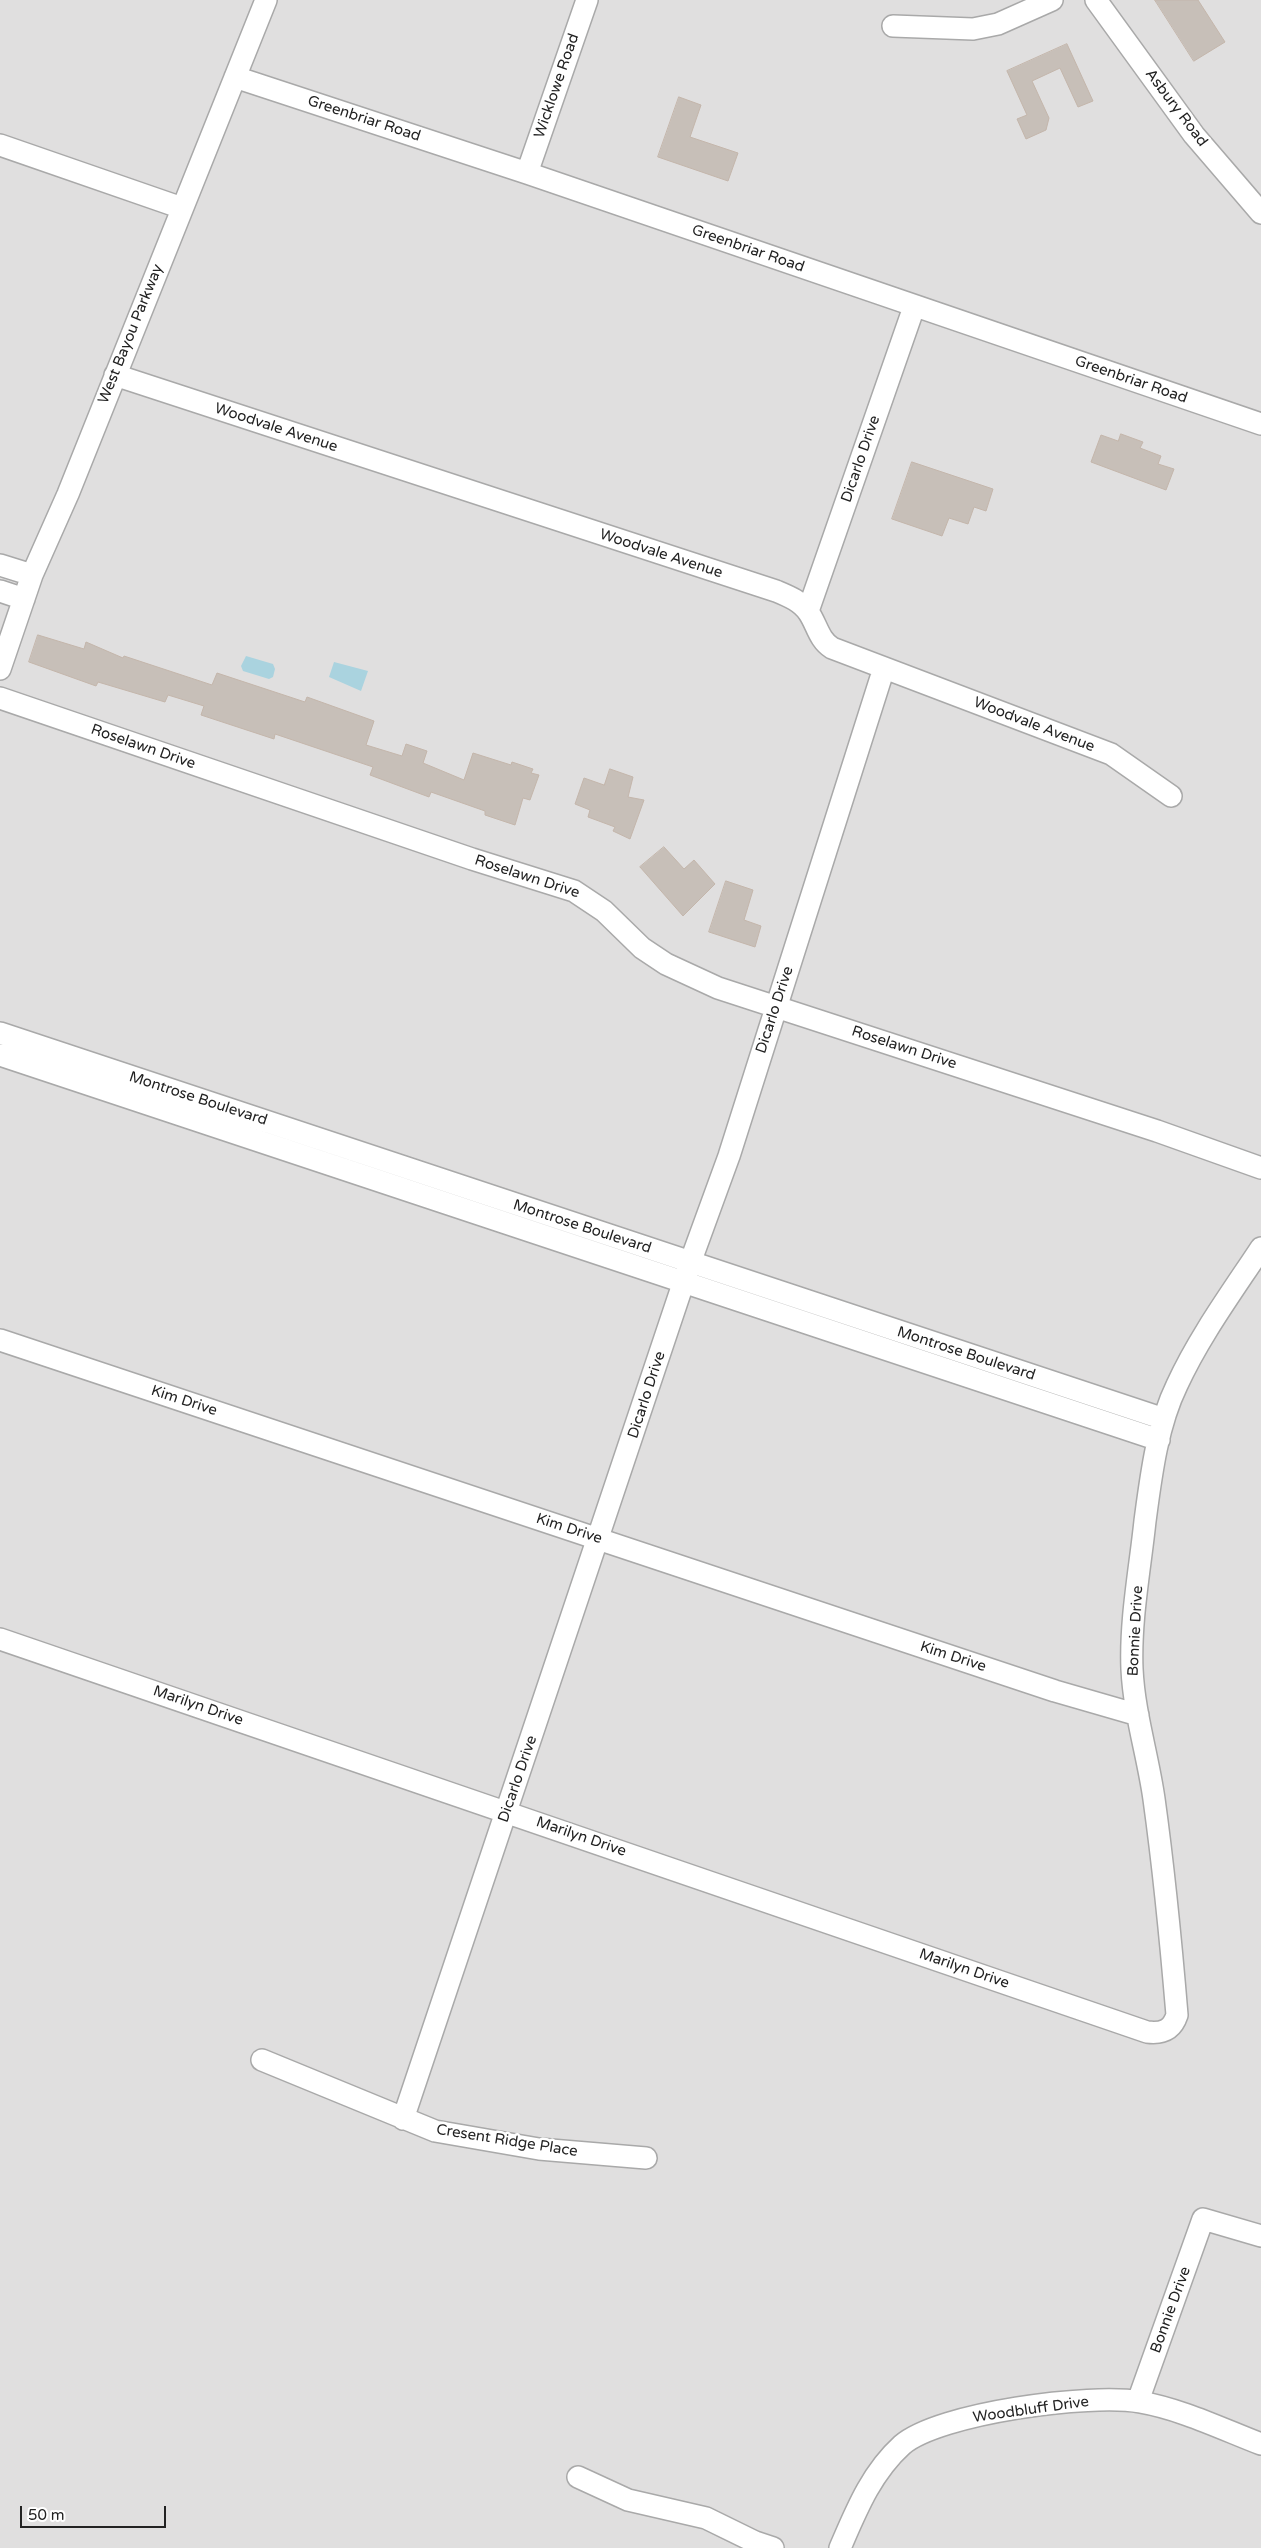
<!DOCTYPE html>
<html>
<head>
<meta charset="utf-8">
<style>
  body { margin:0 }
  #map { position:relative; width:1261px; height:2548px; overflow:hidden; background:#f2efe9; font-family:"Varela Round",sans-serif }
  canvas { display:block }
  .scale { position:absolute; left:20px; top:2506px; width:146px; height:22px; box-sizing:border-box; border:2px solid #222; border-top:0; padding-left:6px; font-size:15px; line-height:18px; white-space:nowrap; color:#222; -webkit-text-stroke:4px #fff; paint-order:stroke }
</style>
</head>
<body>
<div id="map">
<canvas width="1261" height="2548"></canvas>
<div class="scale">50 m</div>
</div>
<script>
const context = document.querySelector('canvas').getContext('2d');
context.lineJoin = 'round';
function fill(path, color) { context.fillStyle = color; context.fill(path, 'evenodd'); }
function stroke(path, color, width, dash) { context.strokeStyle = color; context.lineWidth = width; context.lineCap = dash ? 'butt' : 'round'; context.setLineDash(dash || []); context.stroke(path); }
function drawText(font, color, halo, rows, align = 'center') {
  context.font = font + ' "Varela Round",sans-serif'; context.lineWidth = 5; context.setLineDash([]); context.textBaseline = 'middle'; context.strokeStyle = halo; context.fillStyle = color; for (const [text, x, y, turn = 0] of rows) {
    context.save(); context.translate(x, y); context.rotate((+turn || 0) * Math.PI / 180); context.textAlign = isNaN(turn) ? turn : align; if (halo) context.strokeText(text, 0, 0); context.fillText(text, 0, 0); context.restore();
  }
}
const residential = new Path2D(`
  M0,0H1261V2548H0Z`);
const water = new Path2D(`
  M246,656L273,664L275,669L273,677L269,679L243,671L241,666Z
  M334,662L368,671L361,691L329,677Z`);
const building = new Path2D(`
  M1155,0H1198L1225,42L1194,61Z
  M1067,44L1093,101L1078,107L1060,68L1032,81L1049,118L1046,130L1026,139L1017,119L1027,115L1007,71Z
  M679,97L701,105L690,137L738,153L728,181L658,157Z
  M1121,434L1143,442L1140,448L1161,456L1158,464L1174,469L1166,490L1091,462L1101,435L1118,441Z
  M912,462L993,489L986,511L974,507L968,524L949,518L942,536L892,519Z
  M38,635L84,649L86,642L123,658L124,656L212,685L217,673L305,702L307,697L374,721L366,745L402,756L406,744L427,751L423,763L464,780L473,753L511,765L512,762L533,769L531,773L539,775L530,800L523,798L515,825L485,815V811L431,792L429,797L370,775L373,767L275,734L274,739L201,715L204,706L168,695L165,702L98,682L96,686L29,662Z
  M610,769L633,777L628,797L644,800L630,839L613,831L615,827L588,817L590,810L575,804L584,778L604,785Z
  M664,847L684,869L694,860L715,884L683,916L640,867Z
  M726,881L753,890L744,920L761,926L755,947L709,932Z`);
const minor = new Path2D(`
  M1096,0L1194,135L1261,213
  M893,26L973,29L998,24L1052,0
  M235,77L527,173L1261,424
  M0,145L182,208
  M527,173L587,0
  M115,375L776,591C788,596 801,601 809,613C817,625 819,640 832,648L1111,754L1171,796
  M0,565L32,575
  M0,591L24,599
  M808,611L914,307
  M0,669L32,575L68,494L266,0
  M0,698L472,859L574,891L604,911L642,948L666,964L718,988L1157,1131L1261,1168
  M0,1033L1164,1419
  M0,1055L1159,1440
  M0,1340L1055,1691L1138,1715
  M0,1639L1147,2032C1163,2034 1172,2030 1177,2015C1171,1943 1164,1871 1154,1799C1148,1756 1134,1713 1132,1669C1130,1620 1140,1569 1145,1521C1151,1476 1157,1426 1177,1385C1199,1337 1232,1292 1261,1248
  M262,2060L435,2131L539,2149L646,2158
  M403,2119L690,1263L729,1156L884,668
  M1138,2401L1203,2219L1261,2236
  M578,2477L628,2500L706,2518L755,2542L773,2548
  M840,2548C856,2511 871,2473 902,2445C939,2413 1091,2393 1140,2402C1181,2409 1222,2429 1261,2444`);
const streetNames = [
  ["Wicklowe Road",557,86,-71],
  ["Asbury Road",1176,108,53],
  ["Greenbriar Road",364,119,18],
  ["Greenbriar Road",748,249,19],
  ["West Bayou Parkway",131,334,-68],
  ["Greenbriar Road",1131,380,19],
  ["Woodvale Avenue",276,428,18],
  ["Dicarlo Drive",861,459,-71],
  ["Woodvale Avenue",661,554,18],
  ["Woodvale Avenue",1034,725,21],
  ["Roselawn Drive",143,747,19],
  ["Roselawn Drive",527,877,18],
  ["Dicarlo Drive",775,1010,-72],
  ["Roselawn Drive",904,1048,18],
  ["Montrose Boulevard",198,1099,18],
  ["Montrose Boulevard",582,1227,18],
  ["Montrose Boulevard",966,1354,18],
  ["Dicarlo Drive",647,1395,-72],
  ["Kim Drive",184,1401,18],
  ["Kim Drive",569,1529,18],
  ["Bonnie Drive",1136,1631,-87],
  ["Kim Drive",953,1657,18],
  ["Marilyn Drive",198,1706,19],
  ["Dicarlo Drive",518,1779,-71],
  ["Marilyn Drive",581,1837,19],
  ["Marilyn Drive",964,1969,19],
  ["Cresent Ridge Place",507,2141,9],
  ["Bonnie Drive",1171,2310,-70],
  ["Woodbluff Drive",1031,2410,-8]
];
fill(residential, '#e0dfdf');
fill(water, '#aad3df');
fill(building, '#c7bfb8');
stroke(building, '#c4b6ab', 1);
stroke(minor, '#a9a9a9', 24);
stroke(minor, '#fff', 21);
drawText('15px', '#222', '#fff', streetNames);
</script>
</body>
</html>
